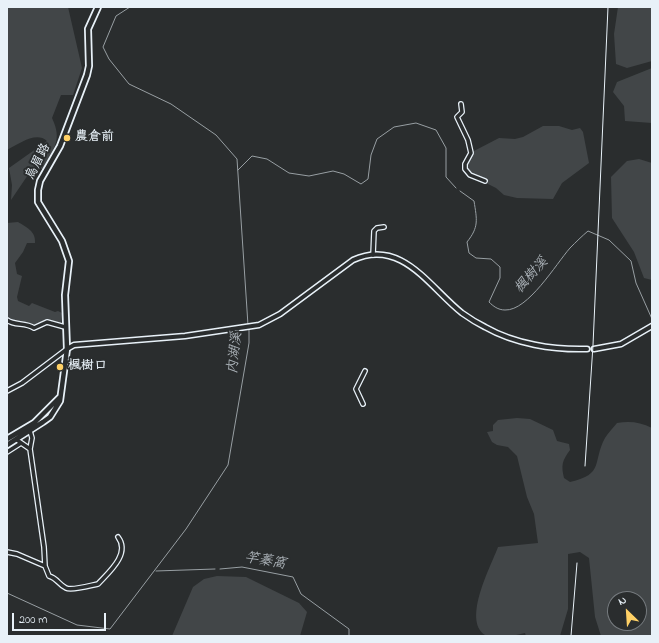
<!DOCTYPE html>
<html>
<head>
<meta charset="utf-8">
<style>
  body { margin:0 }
  #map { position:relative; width:659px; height:643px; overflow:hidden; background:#2a2d2e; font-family:"Indie Flower",sans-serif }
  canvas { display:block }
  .frame { position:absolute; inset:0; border:8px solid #e8f1f8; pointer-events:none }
  .north { position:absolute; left:607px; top:591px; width:40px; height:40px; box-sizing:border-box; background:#2a2d2e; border:1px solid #767b7f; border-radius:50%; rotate:335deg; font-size:11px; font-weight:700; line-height:16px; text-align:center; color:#e8f1f8 }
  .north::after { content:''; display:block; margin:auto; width:14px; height:18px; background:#ffd166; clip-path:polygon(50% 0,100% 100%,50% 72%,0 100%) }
  .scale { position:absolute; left:12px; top:613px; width:94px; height:18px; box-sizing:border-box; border:2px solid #e8f1f8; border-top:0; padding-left:5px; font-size:12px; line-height:14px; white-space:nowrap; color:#e8f1f8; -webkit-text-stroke:3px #2a2d2e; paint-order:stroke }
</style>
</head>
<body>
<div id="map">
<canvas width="659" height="643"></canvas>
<div class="frame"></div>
<div class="north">N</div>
<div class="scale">200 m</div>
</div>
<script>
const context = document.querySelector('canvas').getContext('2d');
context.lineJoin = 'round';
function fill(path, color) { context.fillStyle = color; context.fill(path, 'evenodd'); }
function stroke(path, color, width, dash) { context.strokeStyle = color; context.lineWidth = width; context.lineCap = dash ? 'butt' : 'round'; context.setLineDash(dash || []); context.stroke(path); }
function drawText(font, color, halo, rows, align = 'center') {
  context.font = font + ' "Indie Flower","LXGW WenKai TC",sans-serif'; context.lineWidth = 4; context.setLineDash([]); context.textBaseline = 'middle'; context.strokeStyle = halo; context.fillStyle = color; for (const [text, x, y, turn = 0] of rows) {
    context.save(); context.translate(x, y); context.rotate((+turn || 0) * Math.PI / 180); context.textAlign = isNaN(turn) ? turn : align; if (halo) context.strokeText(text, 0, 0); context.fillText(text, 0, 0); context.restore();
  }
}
const green = new Path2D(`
  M7,7H68L82,68L73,95H61L52,118C63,141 53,148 43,169H32L11,200L12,185L9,168L47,141C36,131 19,144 7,150Z
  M618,7H652V61L627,68L616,64L614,34Z
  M652,68V123L625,121L624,106L613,92L617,82Z
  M543,126H559L572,130L580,128L583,132L589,163L562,183L553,199L517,198L504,195L496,188L466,173L464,166L467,156L472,152L499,138L515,139L523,137Z
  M639,159L652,163V280L644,278L634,252L612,218L611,177L627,161Z
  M18,222C26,227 36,231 35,243H27L23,252L15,263L17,274L22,276L17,297L18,301L29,306L32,303L55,312L58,311L62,313L61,324L45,320L35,327L27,323L9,322L7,320V223Z
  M517,418L530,419L553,430L557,441L569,444L570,450C562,461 561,465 564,478L570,482C605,474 592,462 605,438C608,433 613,428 617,423C630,421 640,422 652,428V636H601L595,617L589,558L580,552L568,554V609L560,636H526L525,633C517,635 493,640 485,635C462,620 491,566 498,547L538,543L534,514L527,497L517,456L508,447L497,445L492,442L487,432L493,431V425L498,420ZM615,599H639V623H615Z
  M217,576L246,577L299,603L307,612L300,636H172L193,587L204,579Z`);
const stream = new Path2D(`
  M130,7L116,16L103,47L109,59L129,84L171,104L216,135L237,159L248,325
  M238,170L252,156L267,159L289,173L309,176L333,171L344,174L361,184L368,179L371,155L377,139L394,127L416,123L436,130L446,148V177L456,188
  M460,191L474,201C477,220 479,227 467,242L469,253L476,258L491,259L500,267V278L489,302C493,306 498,310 505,310C528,311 556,264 570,248C576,242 582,236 588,231L609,240L631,261L636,283L652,319
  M220,569L242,567L293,577L301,594L349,629V636
  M156,571L215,569
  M7,593L77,625L110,629L186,529L228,465L249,343V329`);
const minor = new Path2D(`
  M461,104L462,112L457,117L468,140L471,153L465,164V169L470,175L485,181
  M373,255L374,231L377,228L384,227
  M7,320C15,326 25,322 34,328L47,322L65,327
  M7,391L22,383L67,349
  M363,404L356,389L365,371
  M30,431L32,438L30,449L44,547L45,566L49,576C57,578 59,585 66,588C72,591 92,585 98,584C108,573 131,554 118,537
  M17,440L30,449
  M7,452L21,443
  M7,552L17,554L45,566`);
const tertiary = new Path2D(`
  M67,349L74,345L185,336L259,325L280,314L353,260C402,238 429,287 462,313C469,318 477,323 485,327C515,344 553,350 587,349
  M594,349L621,344L652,326`);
const secondary = new Path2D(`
  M7,439L34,423L60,397
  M7,445L43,422L50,417L60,401L67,349L65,295L69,261L62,241L38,202V190L40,181L60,146L87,75L89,66L88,29L98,7`);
const rail = new Path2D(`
  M585,466L593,345L608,7
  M571,636L577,563`);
const markers = [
  [67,138,4,"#ffd166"],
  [60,367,4,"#ffd166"]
];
const poiNames = [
  ["農倉前",75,138],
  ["楓樹口",68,367]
];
const streetNames = [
  ["烏眉路",39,162,-63]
];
const waterNames = [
  ["楓樹溪",532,276,-48],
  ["內湖溪",236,353,-84],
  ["竿蓁窩",265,562,10]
];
fill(green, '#424648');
stroke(stream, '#989fa3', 1);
stroke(minor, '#e8f1f8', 6);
stroke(tertiary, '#e8f1f8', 7);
stroke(secondary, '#e8f1f8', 8);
stroke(minor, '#2a2d2e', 3.5);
stroke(tertiary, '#2a2d2e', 4);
stroke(secondary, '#2a2d2e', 4.5);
stroke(rail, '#e8f1f8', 1);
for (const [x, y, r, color] of markers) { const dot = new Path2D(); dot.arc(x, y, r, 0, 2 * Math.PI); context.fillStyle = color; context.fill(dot); stroke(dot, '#2a2d2e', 1.5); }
drawText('bold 13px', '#e8f1f8', '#2a2d2e', poiNames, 'left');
drawText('13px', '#e8f1f8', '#2a2d2e', streetNames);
drawText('italic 14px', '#acb3b9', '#2a2d2e', waterNames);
</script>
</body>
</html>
